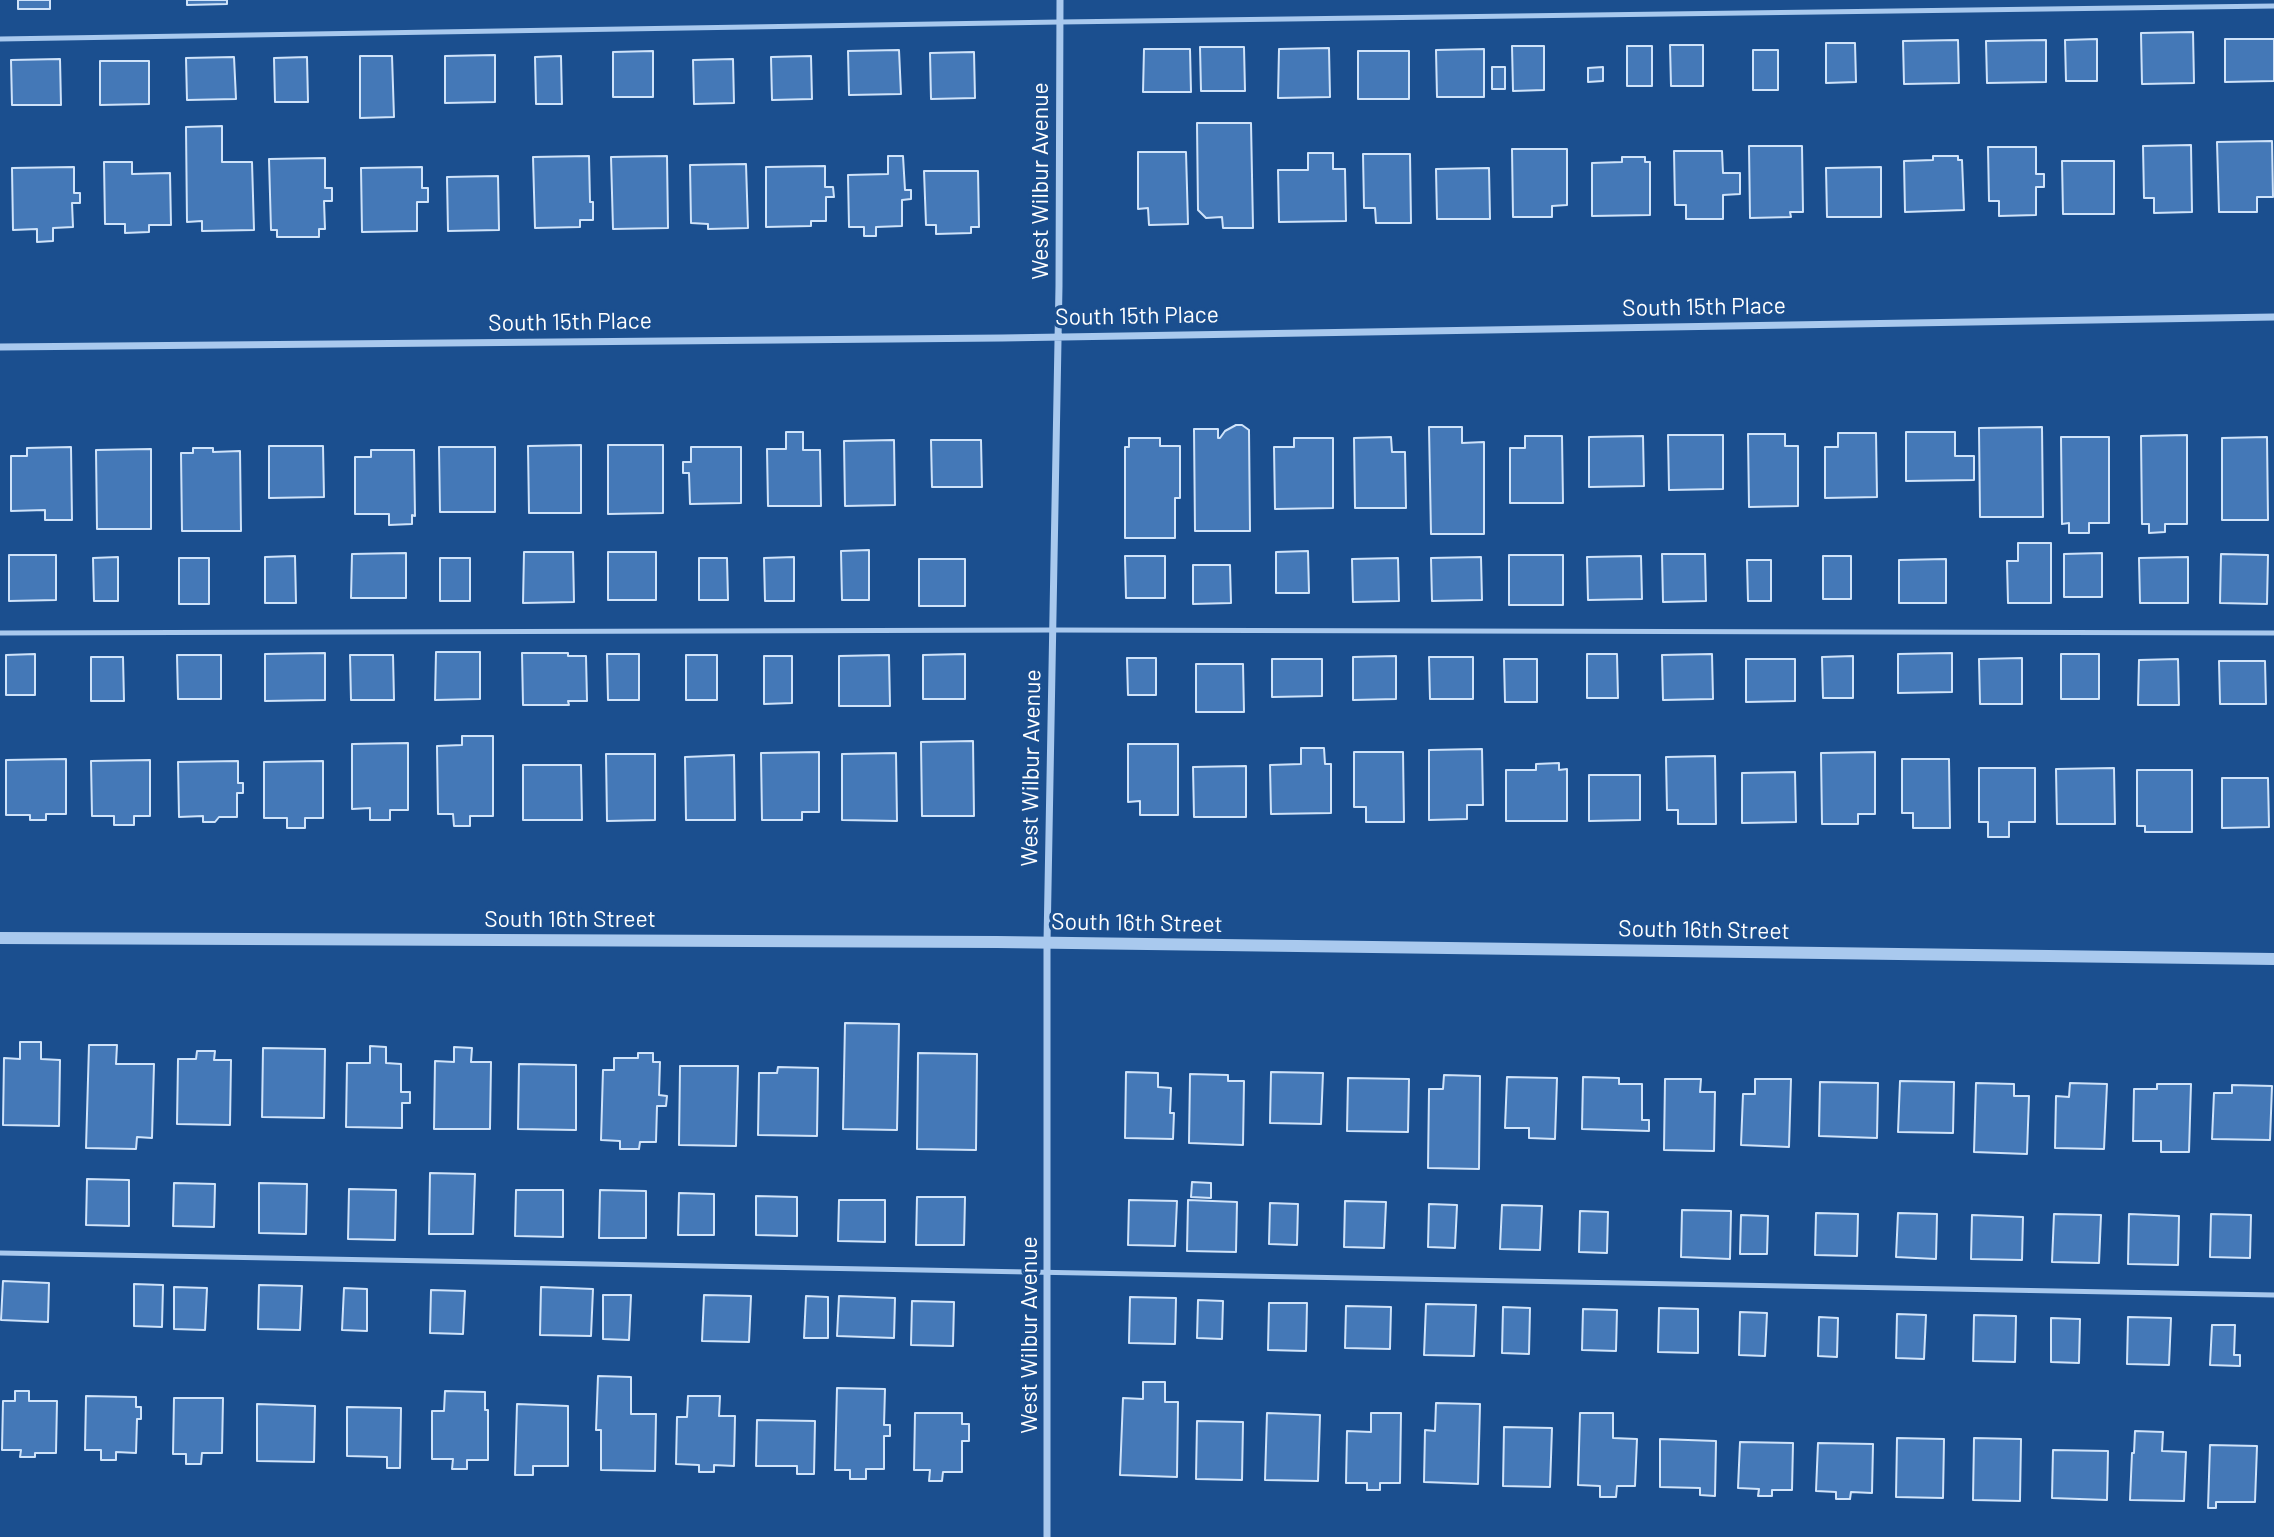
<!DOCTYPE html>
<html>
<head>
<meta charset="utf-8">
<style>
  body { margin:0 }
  canvas { display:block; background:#1b4f8f }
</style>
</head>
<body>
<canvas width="2274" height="1537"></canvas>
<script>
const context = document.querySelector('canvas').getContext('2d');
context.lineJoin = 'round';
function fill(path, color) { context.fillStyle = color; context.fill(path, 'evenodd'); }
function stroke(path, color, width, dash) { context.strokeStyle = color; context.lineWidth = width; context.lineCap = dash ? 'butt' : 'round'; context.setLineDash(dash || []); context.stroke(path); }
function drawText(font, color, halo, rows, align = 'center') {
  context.font = font + ' Barlow,sans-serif'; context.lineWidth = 7; context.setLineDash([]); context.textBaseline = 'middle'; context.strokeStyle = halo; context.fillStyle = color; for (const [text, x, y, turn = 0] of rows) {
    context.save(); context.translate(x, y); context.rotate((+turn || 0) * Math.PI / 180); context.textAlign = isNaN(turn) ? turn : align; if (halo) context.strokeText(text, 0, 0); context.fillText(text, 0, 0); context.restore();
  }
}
const building = new Path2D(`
  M18,0H50V9H18Z
  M187,0H227V4L187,5Z
  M2193,32L2194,83L2142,84L2141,33Z
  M2097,39V81H2066L2065,40Z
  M2225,39H2274V81L2225,82Z
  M1958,40L1959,83L1904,84L1903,41Z
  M2046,40V82L1987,83L1986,41Z
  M1826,43H1855L1856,82L1826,83Z
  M1670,45H1703V86H1671Z
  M1512,46H1544V90L1513,91Z
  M1627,46H1652V86H1627Z
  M1200,47H1244L1245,91H1201Z
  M1329,48L1330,97L1278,98L1279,49Z
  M1144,49H1190L1191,92H1143Z
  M1484,49V97H1437L1436,50Z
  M899,50L901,94L849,95L848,51Z
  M1753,50H1778V90H1753Z
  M653,51V97H613V52Z
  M1358,51H1409V99H1358Z
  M974,52L975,98L931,99L930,53Z
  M495,55V102L445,103V56Z
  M360,56H392L394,117L360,118Z
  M561,56L562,104H536L535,57Z
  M811,56L812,99L772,100L771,57Z
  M234,57L236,99L187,100L186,58Z
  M307,57L308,102H275L274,58Z
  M60,59L61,105H12L11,60Z
  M733,59L734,103L694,104L693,60Z
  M100,61H149V104L100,105Z
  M1492,67H1505V89H1492Z
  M1603,67V81L1588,82V68Z
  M1197,123H1251L1253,228H1223L1222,217L1206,218L1198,210Z
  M222,126V162H252L254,230L202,231V221L187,222L186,127Z
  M2272,141L2273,197H2257V212H2219L2217,142Z
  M2191,145L2192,212L2154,213V198H2144L2143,146Z
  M1749,146H1802L1803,212H1790L1791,217L1750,218Z
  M1988,147H2036V174H2044V187H2036V215L1999,216V201H1989Z
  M1512,149H1567V205L1552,206V217H1513Z
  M1674,151H1722L1723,173H1740V194L1723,195V219H1686V205H1675Z
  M1138,152H1186L1188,224L1149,225L1148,208L1138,209Z
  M1308,153H1333V169H1345L1346,221L1279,222L1278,170H1308Z
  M1363,154H1410L1411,223H1376L1375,208H1364Z
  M589,156L590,202H593V220H580V227L535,228L533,157Z
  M667,156L668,228L613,229L611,157Z
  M888,156H903L905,190H911V199L902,200V226L876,227V236H864V227H849L848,175L888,174Z
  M1933,156H1958V160H1962L1964,210L1905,212L1904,161L1933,160Z
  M1622,157H1645V162H1650V215L1592,216V163L1622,162Z
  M325,158V188H332V201H324L325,229H319V237H277V230H271L269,159Z
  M2062,161H2114V214H2063Z
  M104,162H132V174L170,173L171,225H149V232L125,233V224H105Z
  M746,164L748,228L708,229V224L691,223L690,165Z
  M825,166V187H833L834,197H826V221H811V226L766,227V167Z
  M74,167V193H80V203H72L73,227L53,228V241L37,242V229L13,230L12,168Z
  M422,167V188H428V202H417V231L362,232L361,168Z
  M1881,167V217H1827L1826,168Z
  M1489,168L1490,219H1437L1436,169Z
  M924,171H978L979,227H971V233L936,234V225H926Z
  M498,176L499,230L448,231L447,177Z
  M1236,425H1242L1249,430L1250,531H1195L1194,429H1218V438H1220L1225,431Z
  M1429,427H1462V443L1484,442V534H1431Z
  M2042,427L2043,517H1980L1979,428Z
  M786,432H803V450H820L821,506H768L767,449H786Z
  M1906,432H1955V456H1974V480L1906,481Z
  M1838,433H1876L1877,497L1825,498V447H1838Z
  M1748,434H1785V446H1798V506L1749,507Z
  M1668,435H1723V489L1669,490Z
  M2187,435V524H2165V532L2149,533V524H2142L2141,436Z
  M1525,436H1562L1563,503H1510V448H1525Z
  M1643,436L1644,486L1589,487V437Z
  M1391,437L1392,452H1405L1406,508H1355L1354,438Z
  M2061,437H2109V523H2089V533H2069V523L2062,524Z
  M2267,437L2268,520H2222V438Z
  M1129,438H1160V446H1180V498H1175V538H1125V447H1129Z
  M1294,438H1333V508L1275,509L1274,447H1294Z
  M894,440L895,505L845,506L844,441Z
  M931,440H981L982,487H932Z
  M581,445V513H529L528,446Z
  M608,445H663V513L608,514Z
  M269,446H323L324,497L269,498Z
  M71,447L72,520H45V510L11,511V456H27V448Z
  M439,447H495V512H440Z
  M691,447H741V503L690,504L689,473H683V462H691Z
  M193,448H213V452L240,451L241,531H182L181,453H193Z
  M151,449V529H97L96,450Z
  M371,450H414L415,516L412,515V524L389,525V514H355V457H371Z
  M2018,543H2051V603H2008L2007,561H2018Z
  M869,550V600H842L841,551Z
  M1308,551L1309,593H1276V552Z
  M524,552H573L574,602L523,603Z
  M608,552H656V600H608Z
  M406,553V598H351L352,554Z
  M2102,553V597H2064V554Z
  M1662,554H1705L1706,601L1663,602Z
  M2221,554L2268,555L2267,604L2220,603Z
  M9,555H56V600L9,601Z
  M1509,555H1563V605H1509Z
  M295,556L296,603H265V557Z
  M1125,556H1165V598H1126Z
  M1641,556L1642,599L1588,600L1587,557Z
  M1823,556H1851V599H1823Z
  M118,557V601H94L93,558Z
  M794,557V601H765L764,558Z
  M1481,557L1482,600L1432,601L1431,558Z
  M2188,557V603H2140L2139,558Z
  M179,558H209V604H179Z
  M440,558H470V601H440Z
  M699,558H727L728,600H699Z
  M1398,558L1399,601L1353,602L1352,559Z
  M919,559H965V606H919Z
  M1946,559V603H1899V560Z
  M1747,560H1771V601H1748Z
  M1193,565H1230L1231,603L1193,604Z
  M436,652H480V699L435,700Z
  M325,653V700L265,701V654Z
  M522,653H568V656H586L587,701H568L569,705H523Z
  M1952,653V692L1898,693V654Z
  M35,654V695H6V655Z
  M607,654H639V700H608Z
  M965,654V699H923V655Z
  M1587,654H1617L1618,698H1587Z
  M1712,654L1713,699L1663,700L1662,655Z
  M2061,654H2099V699H2061Z
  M177,655H221V699H178Z
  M350,655H393L394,700H351Z
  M686,655H717V700H686Z
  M889,655L890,706H839V656Z
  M764,656H792V703L764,704Z
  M1396,656V699L1353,700V657Z
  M1853,656V698H1823L1822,657Z
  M91,657H123L124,701H91Z
  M1429,657H1473V699H1430Z
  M1127,658H1156V695H1128Z
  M2022,658V704H1980L1979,659Z
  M1272,659H1322V696L1272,697Z
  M1504,659H1537V702H1505Z
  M1746,659H1795V701L1746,702Z
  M2178,659L2179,705H2138L2139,660Z
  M2219,661H2265L2266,704H2220Z
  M1196,664H1243L1244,712H1196Z
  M462,736H493V816H470V826H454L453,814H438L437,746L462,745Z
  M973,741L974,816H922L921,742Z
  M408,743V810H390V820H370V808L352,809V744Z
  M1128,744H1178V815H1140V801L1128,802Z
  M1301,748H1324L1325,764H1331V813L1271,814L1270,765L1301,764Z
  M1482,749L1483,805H1467V819L1429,820V750Z
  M819,752V812H802V820H762L761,753Z
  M1354,752H1403L1404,822H1366V807H1354Z
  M1875,752V814H1858V824H1822L1821,753Z
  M896,753L897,821L842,820V754Z
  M606,754H655V820L607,821Z
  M734,755L735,820H686L685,757Z
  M1715,756L1716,824H1678V810H1667L1666,757Z
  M66,759V814H46V820H30V815H6V760Z
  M1902,759H1949L1950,828H1913V813H1902Z
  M150,760V816H134V825H114V816H92L91,761Z
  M238,761V783H243V793H237V817H219L215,822H203V816L179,817L178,762Z
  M323,761V818H305V828H287V818H264V762Z
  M1559,763V770L1567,769V821H1506V770H1536V764Z
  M523,765H581L582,820H523Z
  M1246,766V817H1194L1193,767Z
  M1979,768H2035V822H2009V837H1988V822H1979Z
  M2114,768L2115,824H2057L2056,769Z
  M2137,770H2192V832H2145V826H2137Z
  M1795,772L1796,822L1742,823V773Z
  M1589,775H1640V820L1589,821Z
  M2222,778H2268L2269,827L2222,828Z
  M845,1023L899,1024L897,1130L843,1129Z
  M20,1042H41V1059L60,1060L59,1126L3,1125L4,1058L20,1059Z
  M89,1045H117L116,1064H154L152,1138L137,1137L136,1149L86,1148Z
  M370,1046L386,1047V1063L401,1064V1092H410V1103H402V1128L346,1127L347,1063H370Z
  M454,1047L472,1048L471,1062H491L490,1129H434L435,1061L454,1062Z
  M263,1048L325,1049L324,1118L262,1117Z
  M197,1051H215L214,1060H231L230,1125L177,1124L178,1059H196Z
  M638,1053H653V1062H660L659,1095L667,1096L666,1106H657L656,1142H640L639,1149H620V1141L601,1140L603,1070H614V1058H638Z
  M918,1053L977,1054L976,1150L917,1149Z
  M519,1064L576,1065V1130L518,1129Z
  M680,1066H738L736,1146L679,1145Z
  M778,1067L818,1068L817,1136L758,1135L759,1073H777Z
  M1126,1072L1158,1073V1087L1171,1088L1170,1113H1174L1173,1139L1125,1138Z
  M1271,1072L1323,1073L1321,1124L1270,1123Z
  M1190,1074L1228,1075V1081H1244L1243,1145L1189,1143Z
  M1444,1075L1480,1076L1479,1169L1428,1168L1429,1089H1443Z
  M1507,1077L1557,1078L1555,1139L1529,1138V1128H1505Z
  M1583,1077L1619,1078V1084H1642V1120H1649V1131L1582,1129Z
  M1348,1078L1409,1079L1408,1132L1347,1131Z
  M1665,1079H1701L1700,1092H1715L1714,1151L1664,1150Z
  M1755,1079H1791L1789,1147L1741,1145L1743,1094H1755Z
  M1900,1081L1954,1082L1953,1133L1898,1132Z
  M1820,1082L1878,1083L1877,1138L1819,1136Z
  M1976,1083L2014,1084V1096H2029L2027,1154L1974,1152Z
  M2070,1083L2107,1084L2104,1149L2055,1148L2056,1096L2069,1097Z
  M2157,1084H2191L2189,1152H2161V1141H2133L2134,1089H2157Z
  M2232,1085L2272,1086L2270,1140L2212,1139L2214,1093H2232Z
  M430,1173L475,1174L473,1234H429Z
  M87,1179L129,1180V1226L86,1225Z
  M1192,1182L1211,1183V1198L1191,1197Z
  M174,1183L215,1184L214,1227L173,1226Z
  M259,1183L307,1184L306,1234L259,1233Z
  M349,1189L396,1190L395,1240L348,1239Z
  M516,1190H563V1237L515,1236Z
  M600,1190L646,1191V1238H599Z
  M679,1193L714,1194V1235H678Z
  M756,1196L797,1197V1236L756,1235Z
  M917,1197H965L964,1245H916Z
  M839,1200H885V1242L838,1241Z
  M1129,1200L1177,1201L1175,1246L1128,1245Z
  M1188,1200L1237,1202L1236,1252L1187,1251Z
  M1345,1201L1386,1202L1384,1248L1344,1247Z
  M1270,1203L1298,1204L1297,1245L1269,1244Z
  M1429,1204L1457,1205L1455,1248L1428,1247Z
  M1502,1205L1542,1206L1540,1250L1500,1249Z
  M1682,1210L1731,1211L1730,1259L1681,1257Z
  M1580,1211L1608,1212L1607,1253L1579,1252Z
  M1816,1213L1858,1214L1857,1256L1815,1255Z
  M1898,1213L1937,1214L1936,1259L1896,1257Z
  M2054,1214L2101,1215L2099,1263L2052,1262Z
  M2129,1214L2179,1216L2178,1265L2128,1264Z
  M2211,1214L2251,1215L2250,1258L2210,1257Z
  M1741,1215L1768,1216L1767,1254H1740Z
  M1972,1215L2023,1217L2022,1260L1971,1259Z
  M3,1281L49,1283L48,1322L1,1320Z
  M134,1284L163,1285L162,1327L134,1326Z
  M259,1285L302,1286L300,1330L258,1329Z
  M174,1287L207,1288L205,1330L174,1329Z
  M541,1287L593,1289L591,1336L540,1335Z
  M344,1288L367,1289V1331L342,1330Z
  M431,1290L465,1291L463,1334L430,1333Z
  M603,1295H631L629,1340L603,1339Z
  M704,1295L751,1296L749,1342L702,1341Z
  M806,1296L828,1297V1338H804Z
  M839,1296L895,1298L894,1338L837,1336Z
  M1130,1297L1176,1298L1175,1344L1129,1343Z
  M1198,1300L1223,1301L1222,1339L1197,1338Z
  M912,1301L954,1302L953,1346L911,1345Z
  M1269,1303H1307L1306,1351L1268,1350Z
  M1426,1304L1476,1305L1474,1356L1424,1355Z
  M1346,1306L1391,1307L1390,1349L1345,1348Z
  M1503,1307L1530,1308L1529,1354L1502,1353Z
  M1659,1308L1698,1309V1353L1658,1352Z
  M1583,1309L1617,1310L1616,1351L1582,1350Z
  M1740,1312L1767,1313L1765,1356L1739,1355Z
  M1897,1314L1926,1315L1924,1359L1896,1358Z
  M1974,1315L2016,1316L2015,1362L1973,1361Z
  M1819,1317L1838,1318L1837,1357L1818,1356Z
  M2128,1317L2171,1318L2169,1365L2127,1364Z
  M2051,1318L2080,1319L2079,1363L2051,1362Z
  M2212,1325H2235L2234,1355H2240V1366L2210,1365Z
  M598,1376L631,1377V1414H656L655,1471L601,1470V1430H596Z
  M1143,1382H1165V1402H1178L1177,1477L1120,1475L1123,1398L1143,1399Z
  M837,1388L885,1389L884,1425H890V1436H884V1469H866V1479H850V1470H835Z
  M15,1391H29V1401H57L56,1453H35V1457H20L21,1450H2L3,1401H15Z
  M445,1391L485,1392V1410H488V1460H467V1469H452L453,1459H432V1411H444Z
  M86,1396L136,1397V1407H141V1419H137L136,1453L116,1452V1460H101V1450H85Z
  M688,1396H720L719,1416H735L734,1466L714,1465V1472H699V1465L676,1464L677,1417H687Z
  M174,1398H223L222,1453H202L201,1464H186V1454H173Z
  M1436,1403L1480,1404L1478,1484L1424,1482L1425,1430L1435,1431Z
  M257,1404L315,1406L314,1462L257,1461Z
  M517,1404L568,1406V1466H533V1475H515Z
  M347,1407L401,1408L400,1468H387V1457L347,1456Z
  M915,1413H962V1424H969V1441H962V1472H943L942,1481H929L930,1470H914Z
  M1267,1413L1320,1415L1318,1481L1265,1480Z
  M1371,1413H1401L1400,1483H1380V1490H1367V1483H1346L1347,1431L1371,1432Z
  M1580,1413H1613V1438L1637,1439L1635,1486H1617L1616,1497H1600V1486L1578,1485Z
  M757,1420L815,1421L814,1474H797V1466H756Z
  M1197,1421L1243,1422L1242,1480L1196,1479Z
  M1504,1427L1552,1428L1550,1487L1503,1486Z
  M2135,1431L2163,1432L2162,1451L2186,1452L2184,1501L2130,1500L2132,1453H2134Z
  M1897,1438L1944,1439L1943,1498L1896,1497Z
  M1974,1438L2021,1439L2020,1501L1973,1500Z
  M1660,1439L1716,1441L1715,1496L1700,1495V1488L1660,1487Z
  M1740,1442L1793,1443L1792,1490H1772V1496H1758L1759,1489L1738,1488Z
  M1818,1443L1873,1444L1872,1493L1851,1492L1850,1499H1836V1492L1816,1491Z
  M2210,1445L2257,1446L2255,1502H2216V1508H2208Z
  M2053,1450L2108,1451L2107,1500L2052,1498Z`);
const service = new Path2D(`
  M0,39L1060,22L2274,6
  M0,633L1052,630L2274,633
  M0,1253L2274,1295`);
const minor = new Path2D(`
  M0,347L1002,338L2274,317
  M1047,1537V942L1059,286L1060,0`);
const tertiary = new Path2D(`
  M0,938L997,942L2274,959`);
const streetNames = [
  ["West Wilbur Avenue",1040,181,-90],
  ["South 15th Place",1704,307,-1],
  ["South 15th Place",1137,316,-1],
  ["South 15th Place",570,322,-1],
  ["West Wilbur Avenue",1031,768,-89],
  ["South 16th Street",570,919],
  ["South 16th Street",1137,923,1],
  ["South 16th Street",1704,930,1],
  ["West Wilbur Avenue",1029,1335,-90]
];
fill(building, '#4478b7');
stroke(building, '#cfe3fa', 2);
stroke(service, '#a9c9ee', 5);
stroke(minor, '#a9c9ee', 7);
stroke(tertiary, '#a9c9ee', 12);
drawText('23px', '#fff', '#1b4f8f', streetNames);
</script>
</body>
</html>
